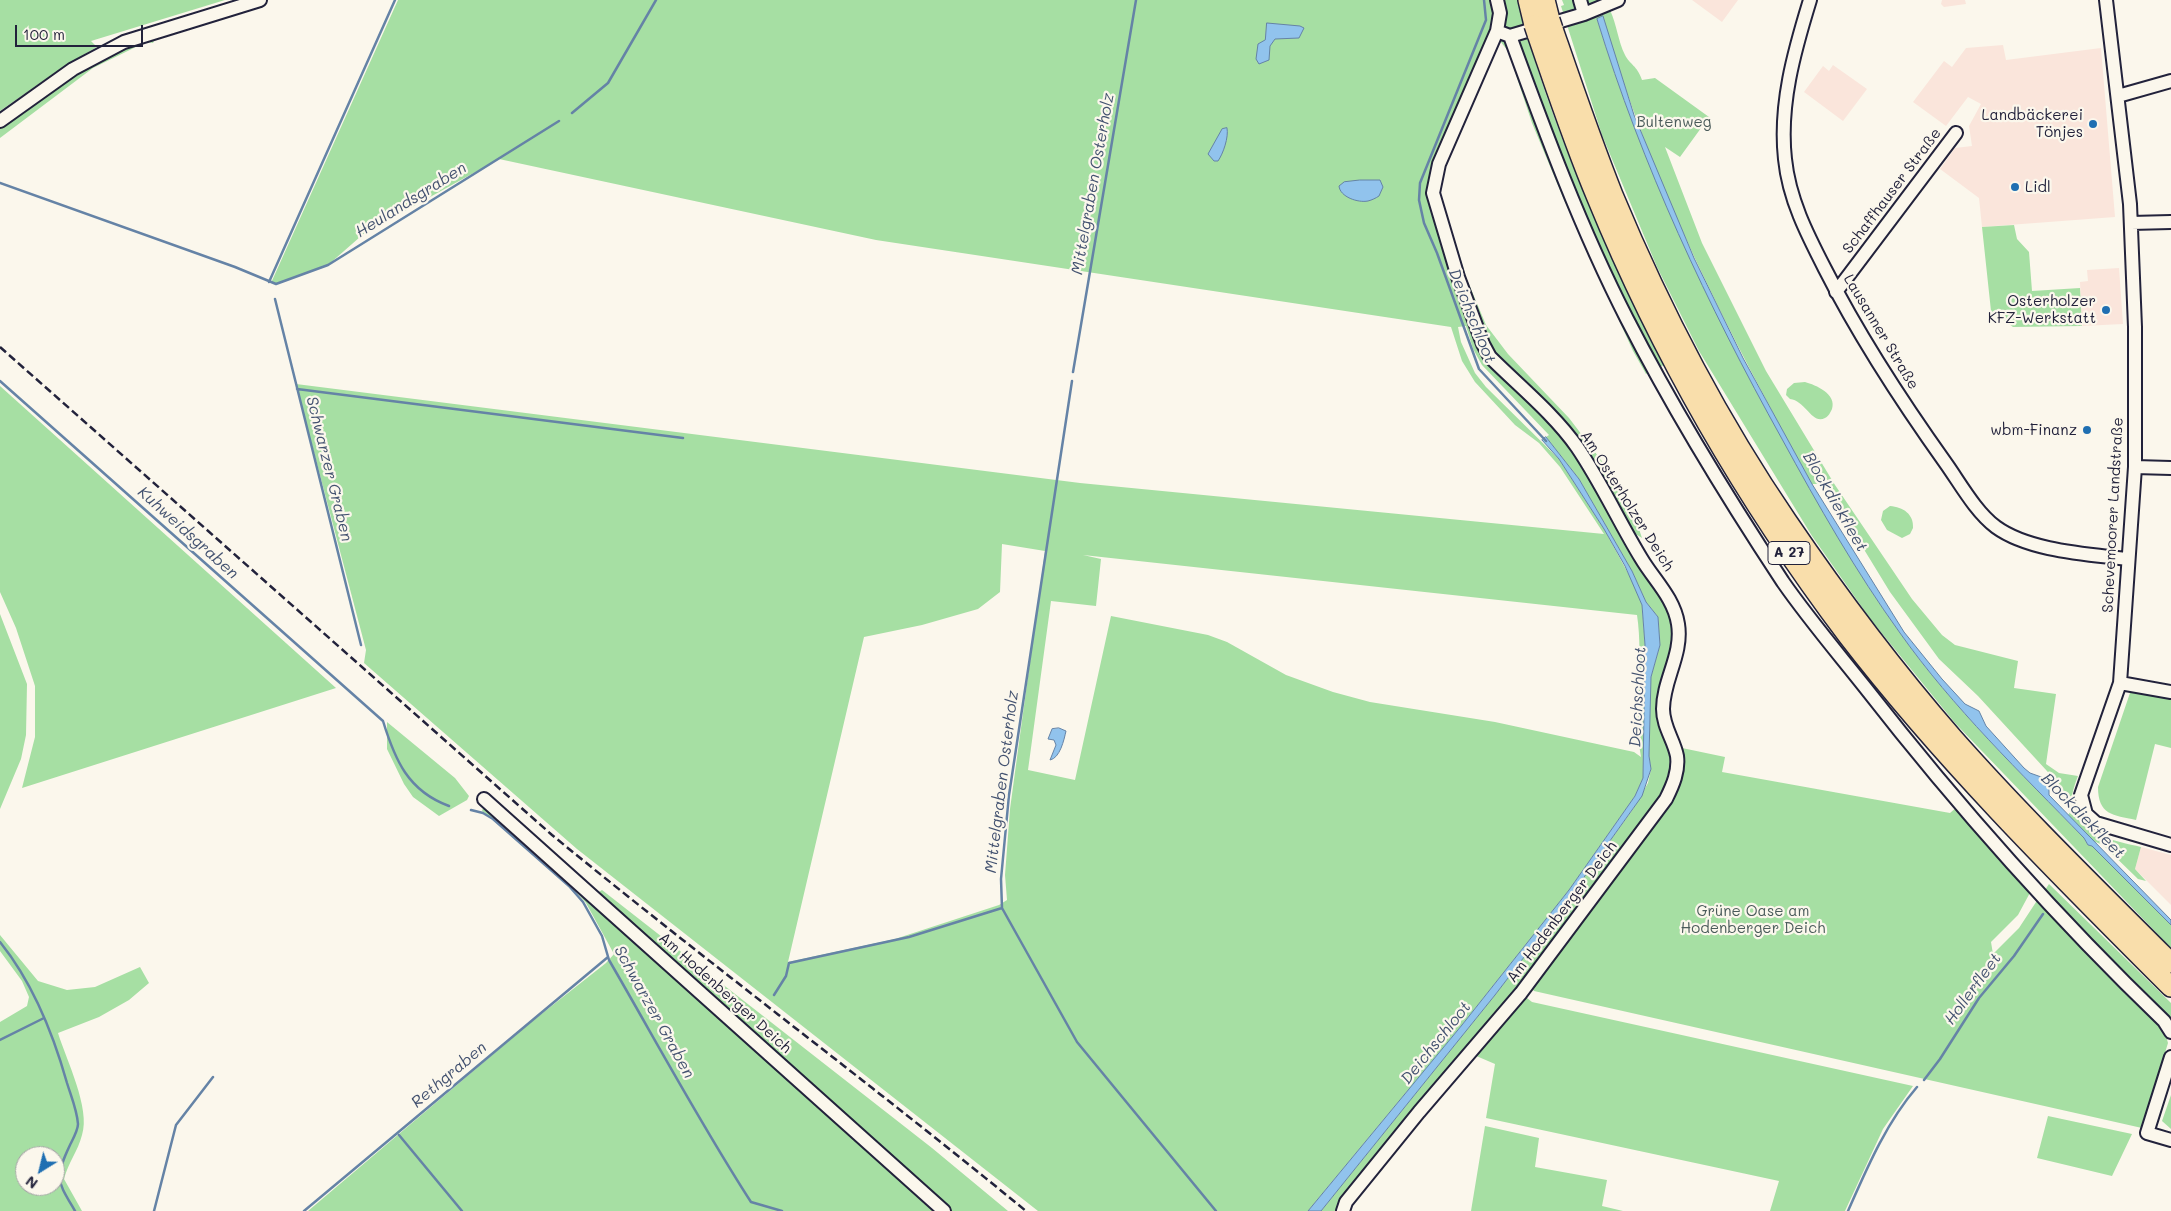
<!DOCTYPE html>
<html>
<head>
<meta charset="utf-8">
<style>
  body { margin:0 }
  #map { position:relative; width:2171px; height:1211px; overflow:hidden; background:#fbf7ec; font-family:Mali,sans-serif }
  canvas { display:block }
  .north { position:absolute; left:15px; top:1146px; width:50px; height:50px; box-sizing:border-box; background:#fbf7ec; border:1px solid #a4a2a5; border-radius:50%; rotate:216deg; font-size:14px; font-weight:700; line-height:20px; text-align:center; color:#22223b }
  .north::after { content:''; display:block; margin:auto; width:18px; height:22px; background:#1f6fb2; clip-path:polygon(50% 0,100% 100%,50% 72%,0 100%) }
  .scale { position:absolute; left:15px; top:25px; width:128px; height:22px; box-sizing:border-box; border:2px solid #22223b; border-top:0; padding-left:6px; font-size:15px; line-height:18px; white-space:nowrap; color:#22223b; -webkit-text-stroke:4px #fbf7ec; paint-order:stroke }
</style>
</head>
<body>
<div id="map">
<canvas width="2171" height="1211"></canvas>
<div class="north">N</div>
<div class="scale">100 m</div>
</div>
<script>
const context = document.querySelector('canvas').getContext('2d');
context.lineJoin = 'round';
function fill(path, color) { context.fillStyle = color; context.fill(path, 'evenodd'); }
function stroke(path, color, width, dash) { context.strokeStyle = color; context.lineWidth = width; context.lineCap = dash ? 'butt' : 'round'; context.setLineDash(dash || []); context.stroke(path); }
function drawText(font, color, halo, rows, align = 'center') {
  context.font = font + ' Mali,sans-serif'; context.lineWidth = 4.5; context.setLineDash([]); context.textBaseline = 'middle'; context.strokeStyle = halo; context.fillStyle = color; for (const [text, x, y, turn = 0] of rows) {
    context.save(); context.translate(x, y); context.rotate((+turn || 0) * Math.PI / 180); context.textAlign = isNaN(turn) ? turn : align; if (halo) context.strokeText(text, 0, 0); context.fillText(text, 0, 0); context.restore();
  }
}
const built = new Path2D(`
  M1692,0H1738L1722,22Z
  M1942,0H1965L1966,4L1944,7L1941,4Z
  M2003,45L2006,60L2101,48L2115,217L1982,227L1979,198L1940,169L1955,148L1972,146L1969,126L1981,104L1968,97L1946,126L1913,102L1944,61L1952,67L1966,48Z
  M1833,65L1867,89L1843,121L1804,92L1823,66L1829,71Z
  M2119,268L2123,324L2082,326L2080,282L2088,281L2087,270Z
  M2141,847L2171,855V905L2135,869Z`);
const green = new Path2D(`
  M0,0H225L91,41L97,47L66,65L0,111Z
  M398,0H1517C1551,127 1605,248 1664,365L1646,374L1633,351L1564,200L1532,123L1508,51L1492,31L1440,152L1429,193L1446,250H1458L1466,277L1486,325L1508,354L1569,418L1614,477L1639,529L1642,538L1634,533L1587,450L1564,422L1495,357L1479,326H1472L1489,363L1564,437L1600,492L1630,547L1666,600L1673,616L1676,633L1660,699V716L1673,758V769L1664,796L1523,985L1344,1198L1338,1211H1321L1495,995L1567,901L1633,809L1648,783L1651,769L1649,756L1651,677L1660,645L1658,617L1646,602L1632,571L1579,479L1546,437L1549,435L1482,365L1473,349L1466,326L1458,327L1461,342L1475,373L1486,387L1559,459L1604,529L1635,586L1642,605L1645,645L1643,778L1635,796L1569,890L1462,1025L1308,1211H1038L577,849L364,663L366,650L296,384L1080,483L1604,534L1560,467L1539,443L1515,425L1475,382L1462,361L1451,327L876,240L499,159L401,213L384,216L328,265L276,284L271,283ZM1002,544L1045,551L1010,809L1005,875L1007,900L999,905L895,939L788,962L864,637L922,625L978,609L1000,592ZM1083,555L1637,615C1644,662 1633,710 1641,757L1634,752L1495,722L1370,702L1333,692L1286,675L1227,642L1208,635L1111,616L1075,780L1028,770L1051,601L1096,606L1101,559Z
  M1562,0H1599L1603,13L1610,10C1617,25 1618,41 1625,55C1630,65 1637,65 1642,80L1655,78L1709,117L1680,157L1665,147L1702,243L1766,371L1835,485L1912,599L1942,635L1955,645L2018,661L2014,688L2056,694L2046,764L2059,773L2078,776C2075,784 2071,794 2072,803C2076,835 2116,841 2141,847L2135,869L2146,881L2138,879L2103,845L2093,841L2068,815L2071,811L2068,798L2058,783L1978,696L1939,659L1890,592L1824,484H1812C1729,334 1650,182 1603,17L1597,19C1641,162 1704,295 1775,426C1814,496 1853,568 1900,633C1953,708 2021,773 2084,838L2088,845L2092,846L2171,925V948L1955,723L1871,620L1812,536L1699,351L1657,267L1602,135L1561,6L1564,5Z
  M154,35L155,39L153,43L146,42L93,68L0,138V128L67,80L94,63Z
  M2014,225L2017,239L2029,252L2032,291L2080,288L2082,326L2013,327L1991,311L1982,227Z
  M1805,382C1816,385 1837,394 1832,409C1830,413 1829,416 1825,418C1812,425 1806,401 1790,399L1786,395L1787,389L1794,383Z
  M0,386L336,688L22,788L35,737V686L16,628L0,592Z
  M1890,506C1903,507 1914,514 1913,528L1910,534L1902,538L1887,530L1881,520L1883,511Z
  M0,614L27,684L26,735L21,759L0,809Z
  M2131,690L2171,697V748L2155,744L2136,820C2113,815 2098,815 2098,787Z
  M387,722L455,778L469,796L467,800L439,816L413,797L404,784L387,749Z
  M1682,748L1725,757L1722,772L1950,813L1957,807L2032,889L2018,915L1991,942L1993,954L2019,928L2038,899L2165,1033L2168,1043L2142,1128L1534,991L1531,987L1671,799Z
  M483,808L497,816L938,1211H308L530,1023L606,963L614,954L586,903L570,885L501,824L482,811Z
  M2049,884L2171,1003V1021L2045,890Z
  M602,890L932,1148L1008,1211H952L597,893Z
  M0,935L38,981L67,990L95,987L140,967L149,983L129,1000L99,1017L58,1033C66,1059 91,1109 82,1135C78,1151 68,1163 64,1179L82,1211H0V1022L27,1006L29,997L22,981L0,951ZM25,1156H55V1186H25Z
  M1522,998H1527L1532,1002L1913,1086L1883,1129L1845,1211H1770L1779,1181L1486,1118L1495,1064L1474,1055Z
  M2171,1095V1129L2162,1121Z
  M2048,1116L2132,1134L2112,1176L2037,1158Z
  M1485,1126L1539,1138L1535,1167L1607,1180L1602,1206L1623,1211H1471Z`);
const water = new Path2D(`
  M1603,16L1634,115L1694,258L1743,358L1812,484L1904,632L1942,679L1965,704L1979,711L1986,726L2024,768L2030,773L2044,778L2049,786V795L2171,920V925L2092,846L2088,845L2084,838C2021,773 1953,708 1900,633C1856,572 1818,505 1782,439C1707,304 1642,166 1597,19Z
  M1267,23L1300,26L1304,28L1299,38L1275,39L1270,46L1269,60L1259,64L1256,59L1258,44L1265,40Z
  M1227,128C1229,137 1223,154 1218,161H1214L1208,154L1222,129Z
  M1360,180H1380L1383,187L1379,196C1376,198 1372,200 1368,201C1358,203 1340,197 1339,186L1344,182Z
  M1546,437L1579,479L1632,571L1646,602L1658,617L1660,645L1651,677L1649,756L1651,769L1642,796L1567,901L1495,995L1321,1211H1308L1462,1025L1569,890L1635,796L1643,778L1645,645L1642,605L1625,566L1604,529L1559,459L1542,440Z
  M1059,728L1066,731C1064,740 1060,758 1050,760L1056,745L1054,740L1048,739L1052,729Z`);
const stream = new Path2D(`
  M1484,0L1486,20L1420,183L1419,200L1424,223L1437,253L1479,369L1546,441
  M572,113L608,83L656,0
  M0,183L235,267L276,284L328,265L559,121
  M269,282L395,0
  M275,299L361,645
  M1073,372L1136,0
  M0,381L383,721C395,760 408,791 449,806
  M1072,381L1009,795L1001,879L1002,908L1077,1042L1216,1211
  M297,389L683,438
  M471,810L483,813L493,819L569,886L583,902L602,936L609,960C656,1041 700,1123 751,1202L782,1211
  M0,942C33,983 53,1033 67,1083C71,1096 77,1110 78,1124C78,1130 73,1139 70,1145C54,1179 57,1180 75,1211
  M774,995L786,976L789,963L909,937L1002,908
  M0,1040L44,1018
  M1924,1080L1940,1059L1979,998L2014,956L2043,914
  M399,1135L462,1211
  M154,1211L176,1125L213,1077
  M304,1211L608,957
  M1848,1211C1867,1168 1886,1123 1917,1087`);
const minor = new Path2D(`
  M1580,0L1584,14
  M1810,0C1794,52 1779,105 1785,159C1789,199 1807,234 1825,269C1860,338 1902,402 1947,465C1961,485 1976,512 1996,527C2029,551 2087,554 2127,559
  M2106,0L2130,204L2135,327V467L2120,683L2081,795L2086,814L2096,823L2171,845
  M1502,33L1510,36L1584,14L1618,0
  M1510,36C1545,132 1580,227 1627,319C1673,409 1727,497 1783,582C1808,618 1837,652 1864,686C1956,804 2057,918 2164,1021L2171,1032
  M2118,96L2171,81
  M0,121L73,69L124,42L260,0
  M2131,223L2171,222
  M1836,292L1956,133
  M2135,467L2171,468
  M2120,683L2171,692
  M484,799L944,1211
  M2171,1057L2147,1133L2171,1140
  M1343,1211L1346,1202L1419,1112L1521,993L1666,799C1673,785 1679,771 1677,756C1674,740 1663,727 1663,709C1663,680 1683,654 1678,624C1674,598 1654,580 1641,558C1619,522 1601,482 1577,447C1554,414 1518,385 1490,357L1483,344L1458,277L1433,193L1439,164L1497,31L1500,13L1497,0`);
const highway = new Path2D(`
  M1528,0L1534,25
  M1545,0L1550,20
  M1553,29C1572,84 1591,140 1613,195C1660,308 1718,420 1787,521C1838,596 1893,669 1953,738C2022,816 2097,889 2171,963
  M1537,34C1556,89 1574,144 1597,198C1661,354 1746,501 1848,636C1945,762 2059,875 2171,987`);
const rail = new Path2D(`
  M0,347L552,835C708,963 870,1083 1026,1211`);
const highwayBridge = new Path2D(`
  M1550,20L1553,29
  M1534,25L1537,34`);
const markers = [
  [2093,124,5,"#1f6fb2"],
  [2015,187,5,"#1f6fb2"],
  [2106,310,5,"#1f6fb2"],
  [2087,430,5,"#1f6fb2"]
];
const shields = [
  [1789,553,42]
];
const shieldNames = [
  ["A 27",1789,553]
];
const poiNames = [
  ["Landbäckerei",2083,115],
  ["Tönjes",2083,132],
  ["Lidl",2025,187,"left"],
  ["Osterholzer",2096,301],
  ["KFZ-Werkstatt",2096,318],
  ["wbm-Finanz",2077,430]
];
const parkNames = [
  ["Bultenweg",1674,122],
  ["Grüne Oase am",1753,911],
  ["Hodenberger Deich",1753,928]
];
const streetNames = [
  ["Schaffhauser Straße",1892,191,-53],
  ["Lausanner Straße",1881,332,59],
  ["Am Osterholzer Deich",1627,501,58],
  ["Schevemoorer Landstraße",2113,515,-87],
  ["Am Hodenberger Deich",1562,912,-53],
  ["Am Hodenberger Deich",725,993,42]
];
const waterNames = [
  ["Mittelgraben Osterholz",1093,184,-80],
  ["Heulandsgraben",411,200,-32],
  ["Deichschloot",1472,316,68],
  ["Schwarzer Graben",329,469,76],
  ["Blockdiekfleet",1835,502,60],
  ["Kuhweidsgraben",188,533,42],
  ["Deichschloot",1638,697,-87],
  ["Mittelgraben Osterholz",1002,782,-83],
  ["Blockdiekfleet",2083,816,46],
  ["Hollerfleet",1973,989,-54],
  ["Schwarzer Graben",654,1012,61],
  ["Deichschloot",1436,1043,-51],
  ["Rethgraben",449,1075,-40]
];
fill(built, '#fae5db');
fill(green, '#a6dfa3');
fill(water, '#91c3ed');
stroke(water, '#6583a6', 1);
stroke(stream, '#6583a6', 2.5);
stroke(minor, '#22223b', 16);
stroke(highway, '#22223b', 22);
stroke(minor, '#fbf7ec', 12);
stroke(highway, '#f9deab', 19);
stroke(rail, '#22223b', 2.5, [8, 4]);
stroke(highwayBridge, '#22223b', 22, []);
stroke(highwayBridge, '#f9deab', 19);
for (const [x, y, r, color] of markers) { const dot = new Path2D(); dot.arc(x, y, r, 0, 2 * Math.PI); context.fillStyle = color; context.fill(dot); stroke(dot, '#fbf7ec', 2); }
for (const [x, y, w] of shields) { const box = new Path2D(); box.roundRect(x - w / 2, y - 11.5, w, 23, 4); context.fillStyle = '#fbf7ec'; context.fill(box); stroke(box, '#22223b', 1); }
drawText('bold 14px', '#22223b', null, shieldNames);
drawText('15px', '#22223b', '#fbf7ec', poiNames, 'right');
drawText('15px', '#4a5b5a', '#fbf7ec', parkNames);
drawText('15px', '#22223b', '#fbf7ec', streetNames);
drawText('italic 16px', '#435270', '#fbf7ec', waterNames);
</script>
</body>
</html>
